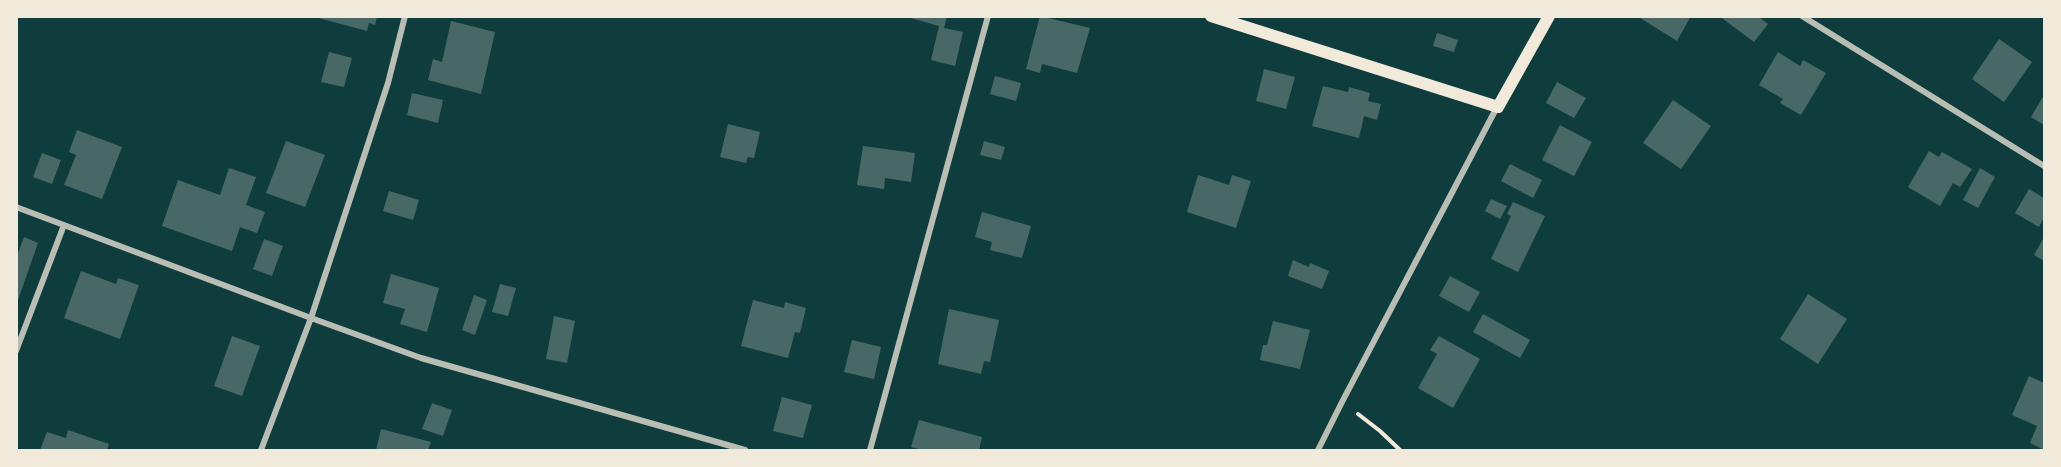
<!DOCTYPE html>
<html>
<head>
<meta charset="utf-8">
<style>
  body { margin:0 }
  #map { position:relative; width:2061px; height:467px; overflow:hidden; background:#0f3d3e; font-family:"DM Sans",sans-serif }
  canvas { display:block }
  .frame { position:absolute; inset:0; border:18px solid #f1e9da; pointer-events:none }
</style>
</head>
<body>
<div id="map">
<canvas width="2061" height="467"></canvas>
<div class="frame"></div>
</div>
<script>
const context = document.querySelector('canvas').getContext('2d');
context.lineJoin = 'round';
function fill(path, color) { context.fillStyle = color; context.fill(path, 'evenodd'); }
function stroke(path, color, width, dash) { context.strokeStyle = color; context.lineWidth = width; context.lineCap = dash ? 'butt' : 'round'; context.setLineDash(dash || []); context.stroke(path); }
const building = new Path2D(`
  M311,16H377L375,25L369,23L367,31Z
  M947,16L944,28L963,32L955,66L931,60L939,26L907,17Z
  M1040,16L1090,28L1077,73L1042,64L1040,73L1026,69Z
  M1637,16H1691L1677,41Z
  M1719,16H1758L1768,24L1754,42Z
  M451,21L495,32L481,94L428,80L433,59L442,62Z
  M1437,33L1458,40L1454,52L1433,46Z
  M1999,39L2032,62L2004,102L1972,79Z
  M329,52L352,58L344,87L321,82Z
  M1778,52L1800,66L1803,60L1826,73L1801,115L1780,103L1783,99L1759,85Z
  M1264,69L1295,77L1286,109L1256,101Z
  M995,76L1021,83L1016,101L990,94Z
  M1557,82L1586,98L1574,118L1546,103Z
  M1323,86L1348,92L1349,87L1370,93L1368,101L1381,104L1377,120L1364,116L1359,138L1312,126Z
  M412,93L443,100L438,123L407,115Z
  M2044,95V125L2031,117Z
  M1673,100L1711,126L1681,169L1643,143Z
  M728,124L760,132L754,158L748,157L746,163L720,157Z
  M1560,125L1592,142L1574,176L1542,160Z
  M77,130L122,147L102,199L64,185L76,155L69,152Z
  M286,141L325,155L305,207L266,193Z
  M984,141L1005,147L1001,160L980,155Z
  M863,146L915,153L911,182L885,178L884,189L857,185Z
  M1929,151L1939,157L1942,152L1972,169L1960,187L1953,183L1940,206L1908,187Z
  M42,153L61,160L52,184L33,177Z
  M1510,164L1542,180L1533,198L1501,181Z
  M229,168L256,177L246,205L265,212L257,233L240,227L232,251L162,226L178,180L220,195Z
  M1980,168L1995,177L1978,208L1963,200Z
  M1198,175L1229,185L1232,175L1251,181L1236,228L1187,212Z
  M2029,189L2044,198V217L2039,227L2015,213Z
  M389,191L419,200L413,220L383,211Z
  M1491,199L1507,206L1500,219L1485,211Z
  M1513,202L1545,216L1518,272L1491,259L1511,216L1507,214Z
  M982,212L1031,226L1022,258L990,250L992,242L975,237Z
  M24,237L38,243L17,303L16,252L18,253Z
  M2044,237V261L2034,255Z
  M264,239L283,246L272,276L253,269Z
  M1293,260L1309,267L1310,263L1329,271L1322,289L1288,276Z
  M81,271L116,284L118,278L139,285L120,339L64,318Z
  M391,274L439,288L427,332L400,324L405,309L383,303Z
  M1450,276L1480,292L1469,312L1439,296Z
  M500,284L516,288L508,316L492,312Z
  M1808,294L1847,319L1818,364L1780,339Z
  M474,295L487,300L475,335L462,330Z
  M753,300L784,308L785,302L806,308L800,333L795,332L788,358L741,346Z
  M949,309L999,320L990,362L984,361L981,374L938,364Z
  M1483,314L1530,340L1520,358L1473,332Z
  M554,316L575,321L567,363L546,359Z
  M1273,321L1310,330L1300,369L1260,360L1263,345H1267Z
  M232,336L260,346L242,396L214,386Z
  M1439,336L1480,359L1453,408L1418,388L1437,354L1430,350Z
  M852,340L881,347L874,379L844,372Z
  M2029,376L2044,383V450L2030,443L2037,426L2012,415Z
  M782,397L812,405L803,438L773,431Z
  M432,403L452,410L443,436L422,429Z
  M919,420L982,437L979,450H923L911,447Z
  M381,429L431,442L428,450H376Z
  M68,430L109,444L107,450H40L47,432L66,438Z`);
const path = new Path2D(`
  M1358,414L1380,431L1400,450`);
const minor = new Path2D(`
  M1802,16L2044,166
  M16,207L311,318L421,358L745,450
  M16,351L64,225
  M261,450L311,318L388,83L405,16
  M870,450L988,16
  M1318,450L1342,402L1497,107`);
const secondary = new Path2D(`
  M1211,16L1498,107L1549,16`);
fill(building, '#486865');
stroke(path, '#f1e9da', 4);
stroke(minor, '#b8beb3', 6);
stroke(secondary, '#f1e9da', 12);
</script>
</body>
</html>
